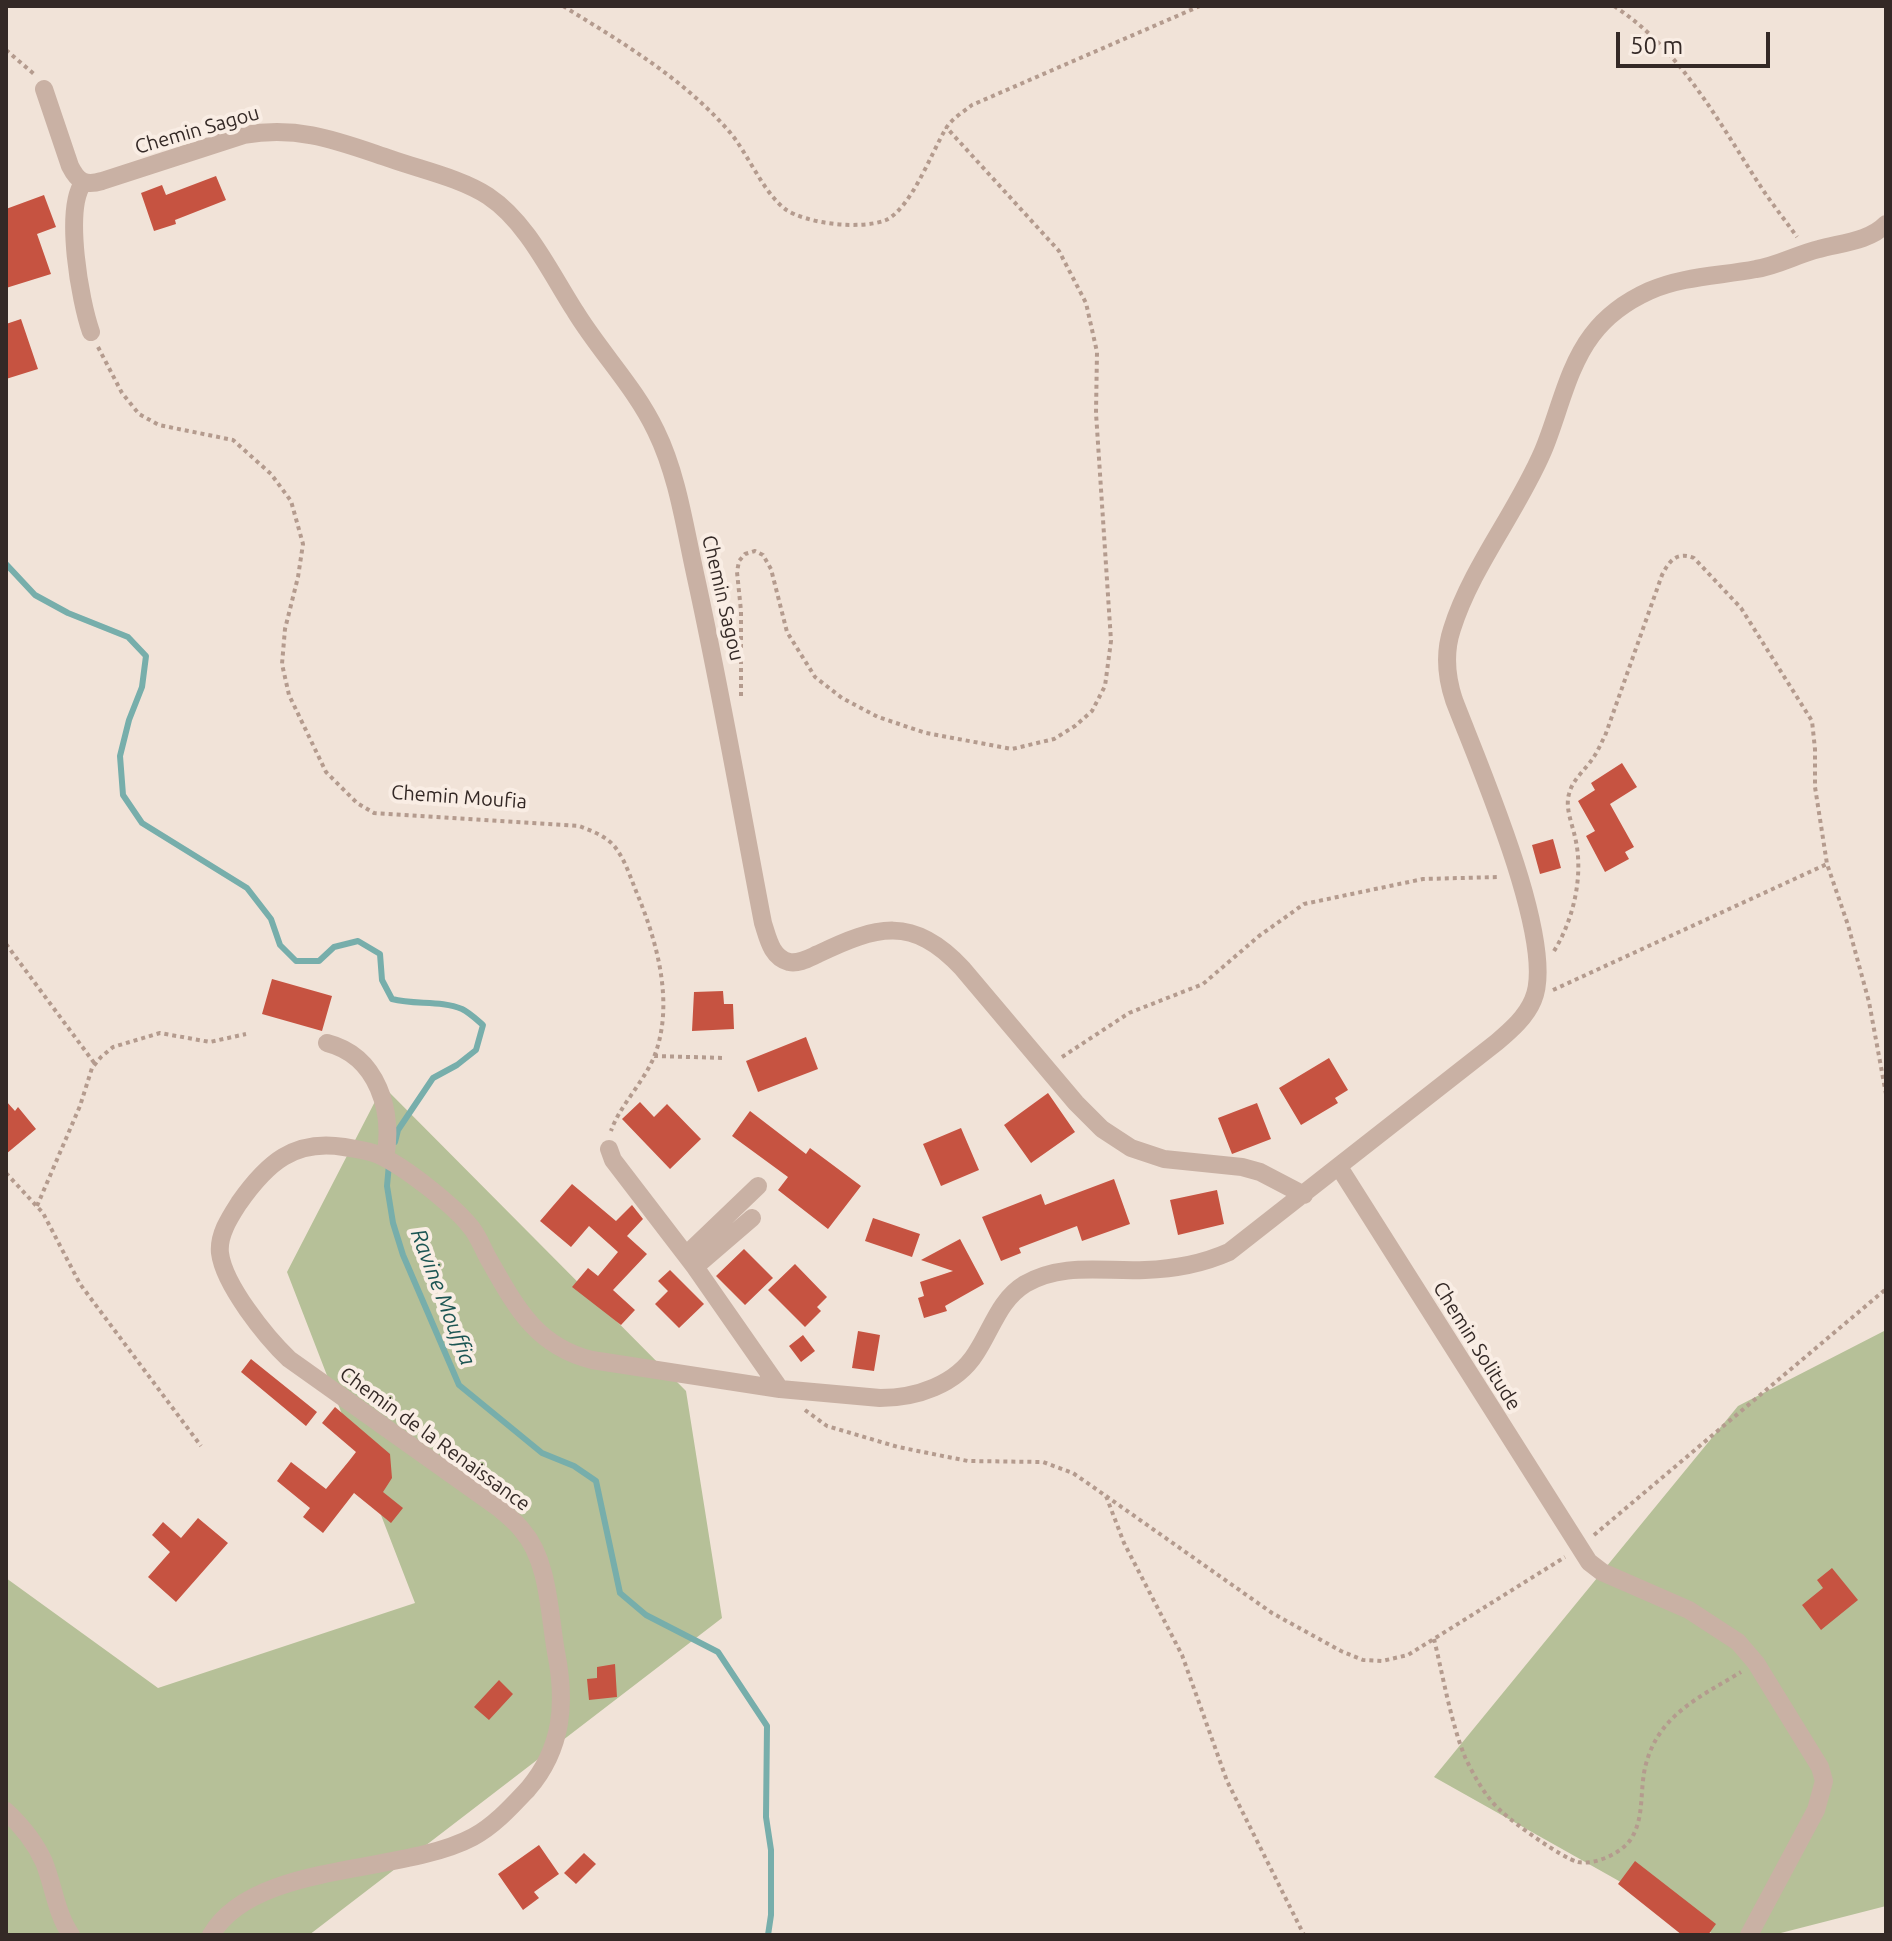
<!DOCTYPE html>
<html>
<head>
<meta charset="utf-8">
<style>
  body { margin:0 }
  #map { position:relative; width:1892px; height:1941px; overflow:hidden; background:#f1e3d8; font-family:Ubuntu,sans-serif }
  canvas { display:block }
  .frame { position:absolute; inset:0; border:8px solid #342926; pointer-events:none }
  .scale { position:absolute; left:1616px; top:32px; width:154px; height:36px; box-sizing:border-box; border:4px solid #342926; border-top:0; padding-left:10px; font-size:24px; line-height:28px; white-space:nowrap; color:#342926; -webkit-text-stroke:6px #f9ede4; paint-order:stroke }
</style>
</head>
<body>
<div id="map">
<canvas width="1892" height="1941"></canvas>
<div class="frame"></div>
<div class="scale">50 m</div>
</div>
<script>
const context = document.querySelector('canvas').getContext('2d');
context.lineJoin = 'round';
function fill(path, color) { context.fillStyle = color; context.fill(path, 'evenodd'); }
function stroke(path, color, width, dash) { context.strokeStyle = color; context.lineWidth = width; context.lineCap = dash ? 'butt' : 'round'; context.setLineDash(dash || []); context.stroke(path); }
function drawText(font, color, halo, rows, align = 'center') {
  context.font = font + ' Ubuntu,sans-serif'; context.lineWidth = 8; context.setLineDash([]); context.textBaseline = 'middle'; context.strokeStyle = halo; context.fillStyle = color; for (const [text, x, y, turn = 0] of rows) {
    context.save(); context.translate(x, y); context.rotate((+turn || 0) * Math.PI / 180); context.textAlign = isNaN(turn) ? turn : align; if (halo) context.strokeText(text, 0, 0); context.fillText(text, 0, 0); context.restore();
  }
}
const green = new Path2D(`
  M383,1086L686,1391L722,1618L309,1935H6V1578L158,1688L415,1603L287,1272Z
  M1886,1330V1906L1773,1935H1715L1434,1777L1738,1406Z`);
const stream = new Path2D(`
  M6,564L35,595L68,613L128,637L146,656L142,687L129,720L120,756L123,795L142,823L247,888L271,919L280,945L296,961H319L334,947L358,941L380,954L382,980L392,999C415,1005 441,1000 462,1009C470,1013 477,1020 483,1025L476,1050L457,1065L433,1078L398,1130L395,1142
  M389,1164L387,1186L393,1223L403,1255L459,1385L542,1453L574,1466L596,1481L620,1593L646,1615L718,1652L767,1726L766,1817L771,1850V1915L768,1935`);
const building = new Path2D(`
  M216,176L226,200L175,220L176,224L154,231L141,193L162,185L166,195Z
  M44,195L56,227L37,234L51,274L6,288V209Z
  M21,319L38,369L6,379V324Z
  M1622,763L1637,787L1610,804L1634,847L1625,852L1629,859L1605,872L1586,836L1595,831L1578,801L1595,790L1591,783Z
  M1553,839L1561,868L1540,874L1532,845Z
  M272,979L332,996L322,1031L262,1014Z
  M723,991L724,1004H733L734,1029L692,1031L694,992Z
  M806,1037L818,1069L758,1092L746,1061Z
  M1329,1058L1348,1090L1335,1098L1338,1103L1301,1125L1279,1088Z
  M1048,1093L1075,1132L1031,1163L1004,1125Z
  M6,1101L15,1111L18,1107L36,1129L6,1154Z
  M640,1102L654,1117L667,1104L701,1139L670,1169L622,1119Z
  M1257,1103L1271,1139L1232,1154L1218,1118Z
  M750,1111L806,1154L810,1148L861,1186L828,1229L778,1190L788,1177L732,1136Z
  M961,1128L979,1170L941,1186L923,1144Z
  M1114,1179L1130,1224L1082,1241L1077,1226L1019,1248L1021,1253L1001,1261L982,1217L1041,1194L1045,1205Z
  M572,1184L616,1221L632,1205L643,1219L627,1236L647,1254L613,1290L635,1310L621,1325L572,1287L588,1268L598,1276L618,1252L589,1226L571,1247L540,1221Z
  M1217,1190L1224,1224L1178,1235L1170,1200Z
  M873,1218L920,1234L912,1257L865,1241Z
  M960,1239L984,1284L945,1306L947,1311L924,1318L918,1298L924,1296L920,1282L953,1271L921,1260Z
  M744,1249L773,1278L745,1305L716,1276Z
  M795,1264L827,1297L817,1307L821,1311L805,1327L768,1290Z
  M670,1270L704,1304L679,1328L655,1304L668,1291L658,1281Z
  M858,1331L880,1335L874,1371L852,1368Z
  M803,1335L815,1351L801,1362L789,1346Z
  M251,1359L317,1412L306,1426L241,1372Z
  M335,1407L390,1454L392,1478L383,1492L403,1508L391,1523L354,1493L323,1533L303,1517L310,1508L277,1481L291,1462L326,1489L349,1461L356,1452L322,1423Z
  M198,1518L228,1543L176,1602L148,1577L170,1552L152,1535L163,1522L181,1538Z
  M1832,1568L1858,1600L1821,1630L1802,1605L1823,1588L1817,1580Z
  M615,1664L617,1697L589,1700L587,1679L597,1678V1667Z
  M499,1680L513,1694L489,1720L474,1707Z
  M539,1845L559,1874L534,1892L539,1898L523,1910L498,1874Z
  M584,1853L596,1864L576,1884L564,1873Z
  M1635,1861L1716,1924L1708,1935H1682L1618,1884Z`);
const path = new Path2D(`
  M563,6C623,43 681,77 728,130C748,153 762,191 785,209C807,224 861,230 886,220C911,208 931,154 945,130C950,120 963,112 972,105L1200,6
  M1614,6C1681,50 1718,121 1761,187C1772,204 1785,220 1797,237
  M6,50L34,74
  M98,347L122,393L139,414L159,425L233,440L271,474L291,501L303,544L298,577L285,629L282,664L289,695L326,772L357,803L374,813L579,826C592,831 606,836 615,847C625,860 630,876 636,891C657,941 675,1004 654,1057C643,1083 619,1107 611,1131
  M741,696V611L737,572L739,561L745,554L755,551L763,555L771,569L787,632L815,677L842,698L878,717L926,733L1012,749L1054,739L1075,726L1092,711L1105,686L1111,641L1096,413L1097,352L1086,303L1059,251L946,127
  M6,944L95,1064
  M1554,951C1574,919 1584,874 1575,837C1572,823 1565,808 1569,794C1572,780 1586,769 1593,758C1598,751 1601,743 1605,736L1662,575C1669,561 1677,551 1694,558L1741,608L1812,721L1815,749V787L1827,864L1848,925L1869,1002L1886,1094
  M1553,990L1827,864
  M654,1056L726,1058
  M1062,1057L1129,1013L1203,984L1259,936L1304,904L1423,879L1499,877
  M6,1173L43,1213L80,1284L201,1446
  M37,1206L80,1106L92,1068L101,1057L113,1047L160,1033L210,1042L246,1034
  M805,1410L827,1426L898,1447L968,1461L1043,1462L1073,1473L1106,1496L1124,1543L1182,1655L1227,1781L1304,1935
  M1106,1496L1272,1613L1341,1651L1363,1660L1382,1661L1408,1655L1565,1557
  M1594,1535L1886,1289
  M1434,1639C1443,1676 1451,1723 1465,1757C1474,1776 1486,1798 1502,1812C1515,1824 1562,1858 1578,1862C1594,1865 1617,1855 1628,1843C1644,1823 1640,1797 1644,1773C1654,1717 1698,1698 1741,1672`);
const minor = new Path2D(`
  M44,89L70,166C78,182 85,186 102,181L244,135C300,125 340,142 391,159C422,170 460,178 488,196C527,222 550,272 575,311C600,352 635,387 656,431C678,476 685,529 696,578C721,692 741,808 763,923C768,938 771,957 789,962C799,964 809,958 818,954C876,926 913,915 962,968L1076,1103L1102,1129L1131,1148L1164,1159L1242,1167L1260,1172L1304,1195
  M83,183C64,210 80,301 91,332
  M327,1043C378,1056 394,1112 385,1158
  M609,1149L613,1160L695,1267L780,1389
  M1339,1167L1589,1562L1602,1572L1689,1610L1738,1642L1756,1663L1820,1767L1824,1781L1816,1810L1749,1935
  M686,1255L758,1186
  M695,1267L752,1218
  M6,1811C22,1826 35,1842 44,1862C54,1887 56,1913 71,1935
  M211,1935C254,1861 402,1875 473,1837C494,1826 512,1806 528,1789C563,1748 566,1702 556,1652C549,1613 549,1561 522,1530C516,1522 508,1516 500,1509L289,1359C266,1337 224,1285 220,1253C218,1235 230,1217 239,1203C267,1163 294,1139 344,1147C356,1149 368,1150 379,1155C405,1167 452,1204 470,1226C478,1235 482,1247 488,1258C515,1305 535,1346 592,1360L780,1389L880,1398C916,1398 956,1385 976,1353C992,1329 999,1300 1025,1284C1063,1262 1104,1272 1145,1270C1175,1269 1202,1264 1229,1252L1497,1042C1511,1030 1526,1017 1533,1000C1558,944 1477,761 1454,700C1446,676 1444,653 1452,629C1472,566 1517,512 1543,451C1559,413 1567,368 1592,335C1607,315 1627,301 1649,291C1683,276 1720,276 1756,269C1777,266 1798,254 1819,249C1841,243 1870,241 1886,224`);
const streetNames = [
  ["Chemin Sagou",197,130,-16],
  ["Chemin Sagou",723,598,77],
  ["Chemin Moufia",459,797,4],
  ["Chemin Solitude",1477,1346,58],
  ["Chemin de la Renaissance",435,1439,36]
];
const waterNames = [
  ["Ravine Mouffia",443,1297,69]
];
fill(green, '#b6c098');
stroke(stream, '#77aeab', 6);
fill(building, '#c65341');
stroke(path, '#b49b8e', 4, [4, 4]);
stroke(minor, '#c9b1a4', 18);
drawText('20px', '#342926', '#f9ede4', streetNames);
drawText('italic 22px', '#1c5553', '#f9ede4', waterNames);
</script>
</body>
</html>
